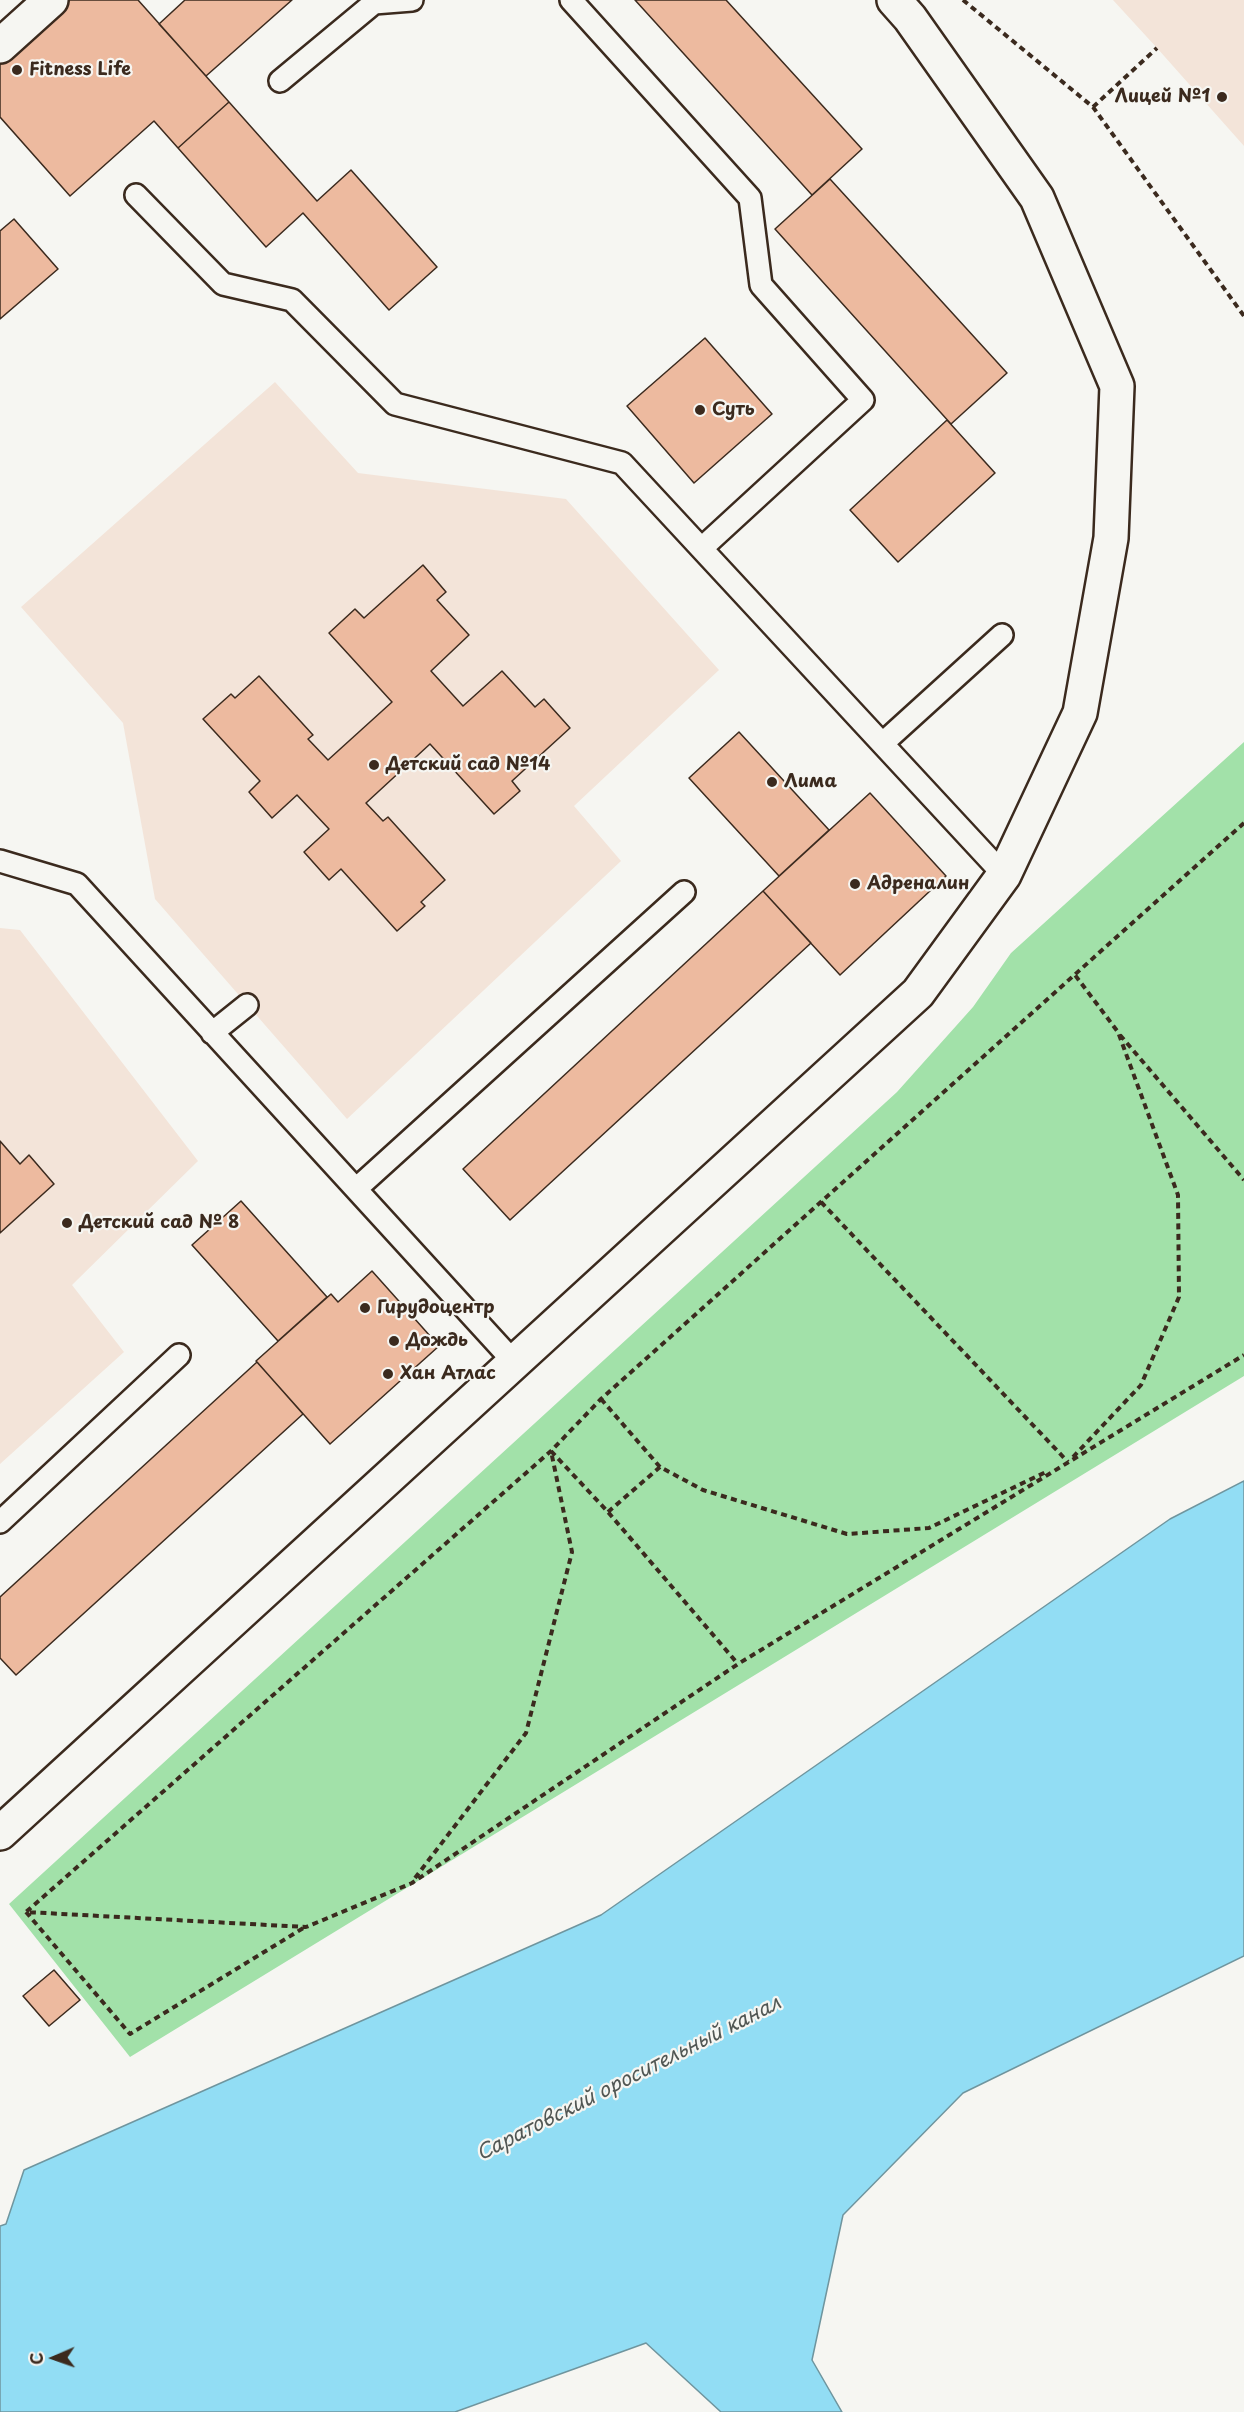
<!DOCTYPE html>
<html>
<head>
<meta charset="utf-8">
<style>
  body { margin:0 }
  #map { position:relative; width:1244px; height:2412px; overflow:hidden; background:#f6f6f2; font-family:"Playpen Sans",sans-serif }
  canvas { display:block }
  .north { position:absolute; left:24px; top:2328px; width:60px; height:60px; -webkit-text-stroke:4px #f6f6f2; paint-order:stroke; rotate:268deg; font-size:16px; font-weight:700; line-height:24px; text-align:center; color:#3b2a1e }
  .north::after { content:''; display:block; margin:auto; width:21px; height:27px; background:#3b2a1e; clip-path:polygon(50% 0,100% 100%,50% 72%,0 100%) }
</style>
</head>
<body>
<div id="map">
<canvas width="1244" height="2412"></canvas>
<div class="north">С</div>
</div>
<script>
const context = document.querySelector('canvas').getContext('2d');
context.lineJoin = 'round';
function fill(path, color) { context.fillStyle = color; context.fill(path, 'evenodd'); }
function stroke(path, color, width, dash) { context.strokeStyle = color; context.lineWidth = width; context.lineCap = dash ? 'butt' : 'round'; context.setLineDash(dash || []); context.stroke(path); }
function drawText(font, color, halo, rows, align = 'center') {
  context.font = font + ' "Playpen Sans",sans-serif'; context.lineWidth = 4.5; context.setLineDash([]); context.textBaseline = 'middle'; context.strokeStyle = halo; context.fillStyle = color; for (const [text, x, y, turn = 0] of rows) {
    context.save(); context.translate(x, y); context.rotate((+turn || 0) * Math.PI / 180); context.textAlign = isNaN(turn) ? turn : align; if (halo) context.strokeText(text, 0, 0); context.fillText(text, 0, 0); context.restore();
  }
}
const built = new Path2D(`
  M1113,0H1244V146L1157,48Z
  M275,382L358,473L566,499L719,670L574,806L621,861L347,1119L155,899L123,723L21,607Z
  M0,928L20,930L198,1161L72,1285L124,1352L0,1464Z`);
const green = new Path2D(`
  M1244,742V1376L130,2057L9,1904L897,1092L973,1007L1011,953Z`);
const water = new Path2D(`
  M1244,1481V1956L963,2093L843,2215L812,2360L842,2412H721L646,2343L455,2412H0V2226L6,2224L24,2170L601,1915L1170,1519Z`);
const building = new Path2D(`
  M62,0H138L229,102L178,148L154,121L70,196L0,117V55Z
  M185,0H292L206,76L159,24Z
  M635,0H726L862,149L812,195Z
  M229,102L317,201L351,170L437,267L389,310L303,213L266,247L178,148Z
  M830,179L1007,373L951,424L775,229Z
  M14,219L58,269L0,319V231Z
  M705,338L772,414L694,483L627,406Z
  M947,420L995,473L898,562L850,510Z
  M423,565L446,592L437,600L469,635L431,671L463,706L502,671L535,707L544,699L570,728L512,781L520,791L494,814L430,744L366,803L383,821L388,817L445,880L421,902L425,906L397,931L341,869L329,880L304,852L329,829L297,795L272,818L249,792L260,781L203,719L231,694L235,698L259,676L313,735L308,739L328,760L392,702L329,633L355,609L364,618Z
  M739,732L829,830L779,876L689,778Z
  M870,793L946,876L840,975L763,891Z
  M763,891L811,943L510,1220L463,1169Z
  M0,1141L20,1164L29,1155L54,1184L0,1233Z
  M241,1201L327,1297L278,1341L192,1245Z
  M372,1271L439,1346L330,1444L256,1361L331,1294L338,1302Z
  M257,1362L303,1414L16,1675L0,1658V1597Z
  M54,1970L80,2000L49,2026L23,1996Z`);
const path = new Path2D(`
  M963,0L1093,107L1244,316
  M1093,107L1157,48
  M1244,823L601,1399L551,1451L26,1912L306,1927L412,1883L738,1664L1244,1355
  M1120,1035L1244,1180
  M821,1202L1068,1462
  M601,1399L660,1467L703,1490L847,1534L929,1528L1048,1471
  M551,1451L608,1512L738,1664
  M1073,1457L1141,1385L1179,1297L1178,1195L1118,1032L1075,975
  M608,1512L660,1467
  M415,1878L526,1733L572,1552L551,1451
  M26,1912L130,2034L305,1927`);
const lane = new Path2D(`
  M571,0L750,198L761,285L863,400L702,548
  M280,81L374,3L412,0
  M136,195L223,284L292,300L395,404L622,463L1004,875
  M883,743L1002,635
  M0,861L77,884L514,1362
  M212,1033L247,1005
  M356,1189L684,892
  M0,1522L179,1355`);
const street = new Path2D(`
  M0,46L51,0
  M0,1833L918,993L1004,875L1080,713L1111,538L1117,386L1037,198L910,18L894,0`);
const markers = [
  [17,70,6,"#3b2a1e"],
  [1222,97,6,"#3b2a1e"],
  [700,410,6,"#3b2a1e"],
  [374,765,6,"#3b2a1e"],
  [772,782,6,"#3b2a1e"],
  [855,884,6,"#3b2a1e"],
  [67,1223,6,"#3b2a1e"],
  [365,1308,6,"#3b2a1e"],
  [394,1341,6,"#3b2a1e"],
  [388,1374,6,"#3b2a1e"]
];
const poiNames = [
  ["Fitness Life",29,70],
  ["Лицей №1",1210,97,"right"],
  ["Суть",712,410],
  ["Детский сад №14",386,765],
  ["Лима",784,782],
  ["Адреналин",867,884],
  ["Детский сад № 8",79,1223],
  ["Гирудоцентр",377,1308],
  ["Дождь",406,1341],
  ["Хан Атлас",400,1374]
];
const waterNames = [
  ["Саратовский оросительный канал",629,2079,-27]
];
fill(built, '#f3e4d9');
fill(green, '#a2e1a9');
fill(water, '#92ddf4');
stroke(water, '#6f959e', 1.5);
fill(building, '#edba9f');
stroke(building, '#3b2a1e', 1.5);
stroke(lane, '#3b2a1e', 26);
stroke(street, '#3b2a1e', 38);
stroke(path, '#3b2a1e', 4, [6, 4.5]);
stroke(lane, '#f6f6f2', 21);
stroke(street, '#f6f6f2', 33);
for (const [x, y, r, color] of markers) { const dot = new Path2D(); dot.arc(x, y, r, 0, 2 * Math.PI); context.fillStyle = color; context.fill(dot); stroke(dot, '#f6f6f2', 2); }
drawText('bold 18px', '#3b2a1e', '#f6f6f2', poiNames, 'left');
drawText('italic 20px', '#515754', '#f6f6f2', waterNames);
</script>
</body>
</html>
